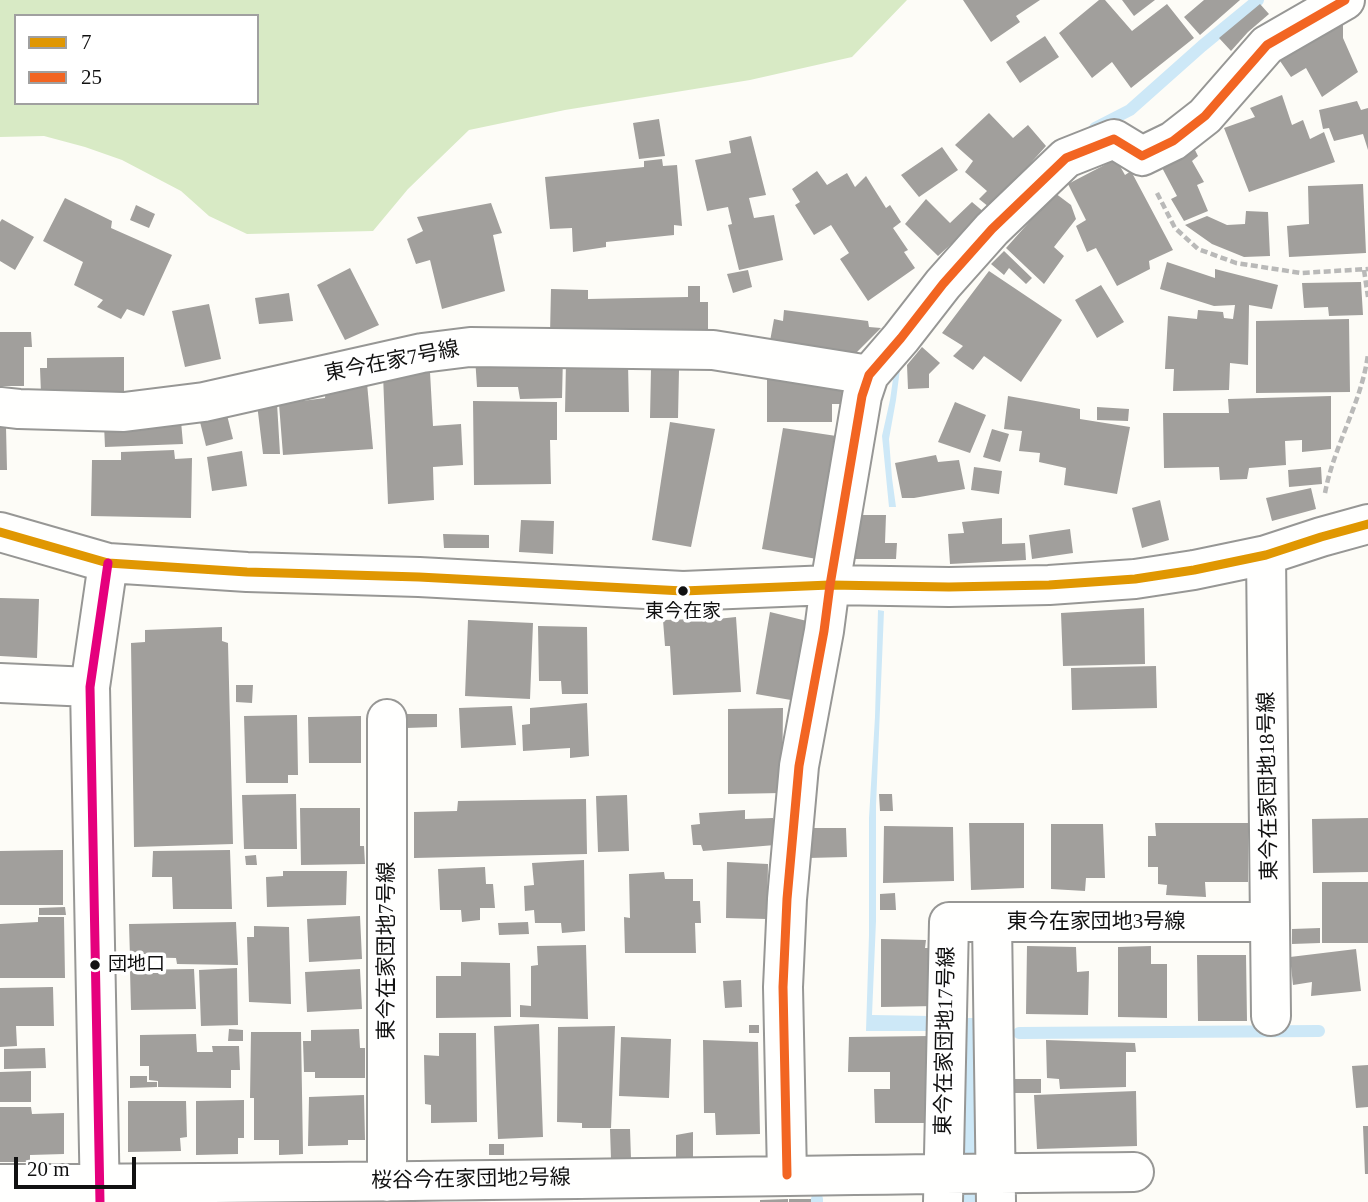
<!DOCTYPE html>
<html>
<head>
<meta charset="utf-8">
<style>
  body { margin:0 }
  #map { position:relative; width:1368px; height:1202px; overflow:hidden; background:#fdfcf7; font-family:"Times New Roman",serif }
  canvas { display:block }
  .legend { position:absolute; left:14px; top:14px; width:245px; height:91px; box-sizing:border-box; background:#fff; border:2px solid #a0a0a0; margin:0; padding:9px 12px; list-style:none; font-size:21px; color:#111 }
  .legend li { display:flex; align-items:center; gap:14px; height:35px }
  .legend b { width:35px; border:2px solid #a0a0a0 }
  .scale { position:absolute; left:14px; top:1157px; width:122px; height:32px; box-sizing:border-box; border:4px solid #111; border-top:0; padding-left:9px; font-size:21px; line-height:24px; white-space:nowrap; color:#111; -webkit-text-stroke:5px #fff; paint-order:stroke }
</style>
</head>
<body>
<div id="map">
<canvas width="1368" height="1202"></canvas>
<ul class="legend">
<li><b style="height:9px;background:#e09702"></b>7</li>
<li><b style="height:9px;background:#f26522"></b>25</li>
</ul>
<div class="scale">20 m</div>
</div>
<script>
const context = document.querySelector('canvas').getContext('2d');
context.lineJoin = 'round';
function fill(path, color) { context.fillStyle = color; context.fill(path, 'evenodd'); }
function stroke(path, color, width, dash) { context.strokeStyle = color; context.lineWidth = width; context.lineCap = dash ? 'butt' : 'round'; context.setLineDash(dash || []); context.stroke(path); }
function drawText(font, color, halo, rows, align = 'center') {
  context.font = font + ' "Times New Roman","Noto Sans JP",serif'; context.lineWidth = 7; context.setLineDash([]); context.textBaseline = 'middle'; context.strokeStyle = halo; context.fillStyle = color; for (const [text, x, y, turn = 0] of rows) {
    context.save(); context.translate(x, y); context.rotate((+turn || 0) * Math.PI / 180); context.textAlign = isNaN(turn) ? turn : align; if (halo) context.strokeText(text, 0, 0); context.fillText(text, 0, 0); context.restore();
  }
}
const forest = new Path2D(`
  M0,0H907L852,57L750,80L565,110L469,130L408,189L373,231L247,234L209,216L181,191L122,160L85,147L44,136L0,137ZM16,16H257V103H16Z`);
const water = new Path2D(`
  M1055,184L916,342L900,369L896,400L889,439L892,478L896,507H889L882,436L890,400L895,365Z
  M878,610L884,611L876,806V921L872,1015L931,1016L932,1031H866L869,935V818L875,717Z
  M960,1018H981L983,1202H960Z`);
const stream = new Path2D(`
  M1095,128L1130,110L1202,46L1258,0
  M1019,1033L1319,1031
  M817,1202V1199`);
const building = new Path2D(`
  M963,0H1040L1016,16L1020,22L991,42Z
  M1099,0H1105L1132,31L1167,4L1194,38L1131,88L1112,62L1092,78L1059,33Z
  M1122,0H1155L1134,16Z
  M1204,0H1240L1200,35L1184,17Z
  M1260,4L1269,14L1248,32L1231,51L1219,38Z
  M1343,13V38L1358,72L1322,97L1306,68L1291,77L1278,58Z
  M1045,36L1059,57L1020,83L1006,62Z
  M1282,95L1292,125L1303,120L1310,139L1324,132L1335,162L1249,192L1224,128L1255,117L1250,108Z
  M1357,101L1361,110L1368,108V150L1363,134L1334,141L1329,128L1323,129L1319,110Z
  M989,113L1013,138L1028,125L1046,146L997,201L989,207L979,199L987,191L965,172L973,161L955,145Z
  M659,119L665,156L639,159L633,123Z
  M751,136L766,195L749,198L754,218L774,215L783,260L739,270L728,225L732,224L728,207L707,211L695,160L731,153L729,141Z
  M1193,146L1198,156L1192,161L1204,182L1197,185L1208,211L1184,221L1171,199L1177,196L1159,162Z
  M942,147L958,170L919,197L901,175Z
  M662,159L663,166L677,165L682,226L674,225V235L606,242V247L573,252L572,228L550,229L545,177L644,167V161Z
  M1116,159L1125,175L1131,171L1173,250L1149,261L1150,269L1117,286L1096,248L1087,252L1076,226L1086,220L1068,184Z
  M817,171L827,185L847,173L855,187L866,176L886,208L890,205L901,222L893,228L908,250L904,252L915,268L868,301L840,259L849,253L831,225L814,235L795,205L800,202L792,189Z
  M1363,184L1366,253L1289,257L1287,226L1309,224L1308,186Z
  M1055,193L1071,205L1076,219L1054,247L1064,256L1044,284L1006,248Z
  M65,198L112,221L111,228L172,255L144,316L127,309L121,319L97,307L103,300L74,285L83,262L43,241Z
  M926,199L950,223L972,202L985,213L938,256L905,224Z
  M491,203L502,233L493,235L505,291L442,309L430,260L416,264L407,239L423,231L417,217Z
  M136,205L155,214L149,228L130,220Z
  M1246,211L1268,212L1270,256L1244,257L1212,244L1185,225L1207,216L1227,225L1245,224Z
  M2,219L34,237L15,270L0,261V222Z
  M1004,251L1032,278L1026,284L1009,268L1004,275L991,264Z
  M1167,262L1215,278V269L1278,285L1272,309L1249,305L1248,365L1230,363L1229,390L1173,391L1174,369H1165L1168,316L1197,319L1198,310L1223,312L1224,318L1233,319L1235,305L1214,306L1160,289Z
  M350,268L379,325L345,340L317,285Z
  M748,270L752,287L733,293L727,274Z
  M989,271L1062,320L1021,382L984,356L973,370L953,356L963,346L942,333Z
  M1361,282L1363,315L1329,316L1328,307L1304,308L1302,283Z
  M1101,285L1124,322L1097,338L1075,300Z
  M688,286H700V302H708V337L550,334L551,289L588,290V299L688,297Z
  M289,293L293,321L259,324L255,298Z
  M209,304L221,359L185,367L172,311Z
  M784,310L868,321L869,327L881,328L849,360L770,341L774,319L783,321Z
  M1349,319L1350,392L1256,393V321Z
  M0,332H31L32,347H24V386H0Z
  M922,347L940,363L929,374V388L908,389L907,365Z
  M563,356L562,398L520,399L518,387H477L475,357Z
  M124,357V394L41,393L40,368H47V358Z
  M566,361L628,363L629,412H565Z
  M651,369L679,370L678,418H650Z
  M430,372L433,426L461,424L463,465L433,467L434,500L388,504L383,374Z
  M767,372L849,382V404H832V422H767Z
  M367,383L373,449L283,455L279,404L325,398L326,387Z
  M1008,396L1080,409V419L1130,427L1117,494L1064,485L1066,468L1039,462L1040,453L1019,451L1022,431L1004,429Z
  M1331,396V449L1302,452V440L1285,441L1286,465L1249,468L1247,479L1220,480L1219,467L1164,468L1163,413H1229L1228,399Z
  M473,401L557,402V440H550L551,484L474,485Z
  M955,402L986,415L970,453L938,442Z
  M277,403L280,454H263L257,404Z
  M1097,407L1129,409L1128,421L1097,420Z
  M226,411L233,439L206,446L199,418Z
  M181,421L183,444L105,447L104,425Z
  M670,422L715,429L691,547L652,540Z
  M0,427H6L7,470H0Z
  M783,428L843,437L822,560L762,549Z
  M992,429L1009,434L1000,462L983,457Z
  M174,450L175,459L192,458L191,518L91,516L92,460H121V452Z
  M242,451L247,486L212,491L207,457Z
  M936,455L938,462L959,460L965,489L914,498H902L895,463Z
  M974,467L1002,471L999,494L971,490Z
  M1321,467L1322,484L1289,487L1288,470Z
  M1311,488L1316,509L1272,521L1266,498Z
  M1160,500L1169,540L1142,548L1132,508Z
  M854,515H886L885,543H897L896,559H854Z
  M1002,518V544L1025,543L1026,560L950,564L948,534L964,533L962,522Z
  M521,520L554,521L553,554L519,552Z
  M1070,529L1073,553L1032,559L1029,535Z
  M443,534L489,535V548H444Z
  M0,598L39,599L37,658L0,656Z
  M1144,608L1145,664L1063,666L1061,613Z
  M697,612H717V619L736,617L741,692L673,695L670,646H665L663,620L697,619Z
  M770,612L807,621L791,700L756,694Z
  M468,620L533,623L530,699L465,696Z
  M538,626L587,627L588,694H562L561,681H539Z
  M222,627V641L228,643L233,844L134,847L131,643L145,642V630Z
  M1156,666L1157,708L1072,710L1071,668Z
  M236,685H253L252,703L236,702Z
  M587,703L589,756L570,758V748L523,751L522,725L530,724V708Z
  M512,706L516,745L461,748L459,708Z
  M783,708L782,793L728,794V709Z
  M406,714H437V727L406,728Z
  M297,715L298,775H288V783H246L244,716Z
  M361,716V763H309L308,717Z
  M296,794L297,849H244L242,795Z
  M879,794H892L893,811H880Z
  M627,795L629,851L598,852L596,796Z
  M586,799L587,854L414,858V812L457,811L458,801Z
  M300,808H360V846H364L365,864L301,865Z
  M745,810V819L773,818L775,845L703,851L701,845H693L691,825L700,824L699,813Z
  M1368,818V872L1313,873L1312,819Z
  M969,823H1024V888L971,890Z
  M1155,823H1248V882H1205L1206,897L1166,895L1167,885L1158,884V867H1148V836H1156Z
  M1051,824H1103L1105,878H1086L1085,891L1051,889Z
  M884,826L953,827L954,881L883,883Z
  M809,828H846L847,857L808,858Z
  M63,850V905H0V851Z
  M230,850L232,909H173L172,877H152L153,851Z
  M256,855L257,865H246L245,856Z
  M584,860L585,931L562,933L561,923H535L534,910L525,911L524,886L534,885L532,863Z
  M727,862L768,864L767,919L726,918Z
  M485,867L486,884H493L495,908H480V920L462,922L461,910H440L438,869Z
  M283,871H347L346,905L267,907L266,877L283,876Z
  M664,872L665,879H693V901H700L701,923H695L696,953H625L624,917L630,918L629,874Z
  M1322,882H1368V943H1322Z
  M895,893L896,910H880V894Z
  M65,907L66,915H39V908Z
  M360,916L362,959L309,962L307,919Z
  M38,917H64L65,978H0V924L38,922Z
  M236,922L238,965L177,964L176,958L130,957L129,924Z
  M528,922L529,934L499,935L498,923Z
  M254,926L289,927L291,1004L249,1002L247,937H254Z
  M1320,928V943L1292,944V929Z
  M881,939L926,940L925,948H935V1006L881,1007Z
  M586,945L588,1019L520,1017V1005L531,1006V966L538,965L537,946Z
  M1027,946L1076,947L1077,972L1089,971L1088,1015L1026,1014Z
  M1151,946V964H1167V1018L1118,1017V947Z
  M1356,949L1361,991L1311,996L1312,982L1293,985L1290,957Z
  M1197,955H1246L1247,1021H1198Z
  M461,962L510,963L511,1017L436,1018V976H461Z
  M237,968L238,1025L201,1026L199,970Z
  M194,969L196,1009L131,1010L130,970Z
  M360,969L362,1009L307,1012L305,972Z
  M741,980L742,1007L725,1008L723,981Z
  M53,987L54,1026H16L17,1046L0,1047V988Z
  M539,1024L543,1137L498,1139L494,1026Z
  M749,1025H759V1033H749Z
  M615,1026L611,1128H582V1123L557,1122L558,1027Z
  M229,1029L243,1030V1041H228Z
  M359,1029L360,1048H365V1078H315V1072H304L303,1041H311V1030Z
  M251,1032H301L303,1154L279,1155V1140H254V1098H250Z
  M439,1033H476L477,1122L431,1123V1105L425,1104L424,1055L439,1056Z
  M196,1034L197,1052H213L212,1046H239L240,1070H231V1088L158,1087V1081L149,1080V1066H140V1035Z
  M931,1036V1123H875L874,1089H890V1072H848L849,1037Z
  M621,1037L671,1039L669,1098L619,1096Z
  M703,1040L758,1042L760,1134L716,1135L715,1113H704Z
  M1046,1040L1135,1043L1136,1052H1126V1087L1060,1089L1059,1079L1047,1078Z
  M45,1048L46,1068L4,1069V1049Z
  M1368,1065V1107L1356,1108L1352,1066Z
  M31,1071V1102H0V1072Z
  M130,1076H147V1082H157V1087L130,1088Z
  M1014,1079H1041V1093H1014Z
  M1136,1091L1137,1146L1037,1149L1034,1095Z
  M364,1095L365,1140H348V1145L308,1146L309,1097Z
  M244,1100V1138H238V1154L196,1155V1101Z
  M128,1101H186L187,1137L180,1138L181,1151L128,1152Z
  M0,1107H31L32,1114L64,1113V1154L30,1155V1162H0Z
  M1363,1126H1368V1174H1365Z
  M610,1129H630L631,1159H611Z
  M693,1132V1158H676V1135Z
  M489,1144H504V1155H489Z
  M788,1199V1202H760V1200Z
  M789,1199H811V1202H789Z`);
const path = new Path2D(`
  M1157,193L1175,228L1198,249L1236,263L1301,273L1368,269
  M1364,270L1368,297
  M1325,493C1334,445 1362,402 1368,354`);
const minor = new Path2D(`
  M0,407L19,409L124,412L204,402L422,353L470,347L713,350L869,375
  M0,532L108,563L247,572L419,577L683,591L830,585L949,587L1049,585L1135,579L1194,570L1266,555L1321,537L1368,524
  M1266,555L1271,1016
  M0,683L90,687
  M787,1175L783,987L787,899L799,766L824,631L830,585L862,396L869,375L901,338L943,284L992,229L1066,158L1114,139L1142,156L1173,141L1205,116L1267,45L1345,0
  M387,1182V719
  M0,1184C378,1184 756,1175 1134,1172
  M100,1202L90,687L108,563
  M943,1202L949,922H992
  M996,1202L992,922H1270`);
const bus1 = new Path2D(`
  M0,532L108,563L247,572L419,577L683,591L830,585L949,587L1049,585L1135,579L1194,570L1266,555L1321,537L1368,524`);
const bus2 = new Path2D(`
  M787,1175L783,987L787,899L799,766L824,631L830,585L862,396L869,375L901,338L943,284L992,229L1066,158L1114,139L1142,156L1173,141L1205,116L1267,45L1345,0`);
const bus3 = new Path2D(`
  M100,1202L90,687L108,563`);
const markers = [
  [683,591,6,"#111"],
  [95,965,6,"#111"]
];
const busNames = [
  ["東今在家",683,612],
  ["団地口",108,965,"left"]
];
const streetNames = [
  ["東今在家7号線",392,362,-11],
  ["東今在家団地18号線",1269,786,-91],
  ["東今在家団地3号線",1096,922],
  ["東今在家団地7号線",387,951,-90],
  ["東今在家団地17号線",946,1041,-89],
  ["桜谷今在家団地2号線",471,1180,-1]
];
fill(forest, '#d8eac5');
fill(water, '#cde8f7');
stroke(stream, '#cde8f7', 12);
fill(building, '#a19f9c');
stroke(minor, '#979795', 42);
stroke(path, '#b9b9b8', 4.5, [7, 3.5]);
stroke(minor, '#fffffe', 38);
stroke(bus1, '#e09702', 9);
stroke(bus2, '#f26522', 9);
stroke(bus3, '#e5007d', 9);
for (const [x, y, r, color] of markers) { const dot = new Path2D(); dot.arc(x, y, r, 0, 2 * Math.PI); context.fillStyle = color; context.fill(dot); stroke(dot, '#fff', 2.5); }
drawText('19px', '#111', '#fff', busNames);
drawText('21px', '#111', '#fff', streetNames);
</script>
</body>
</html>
